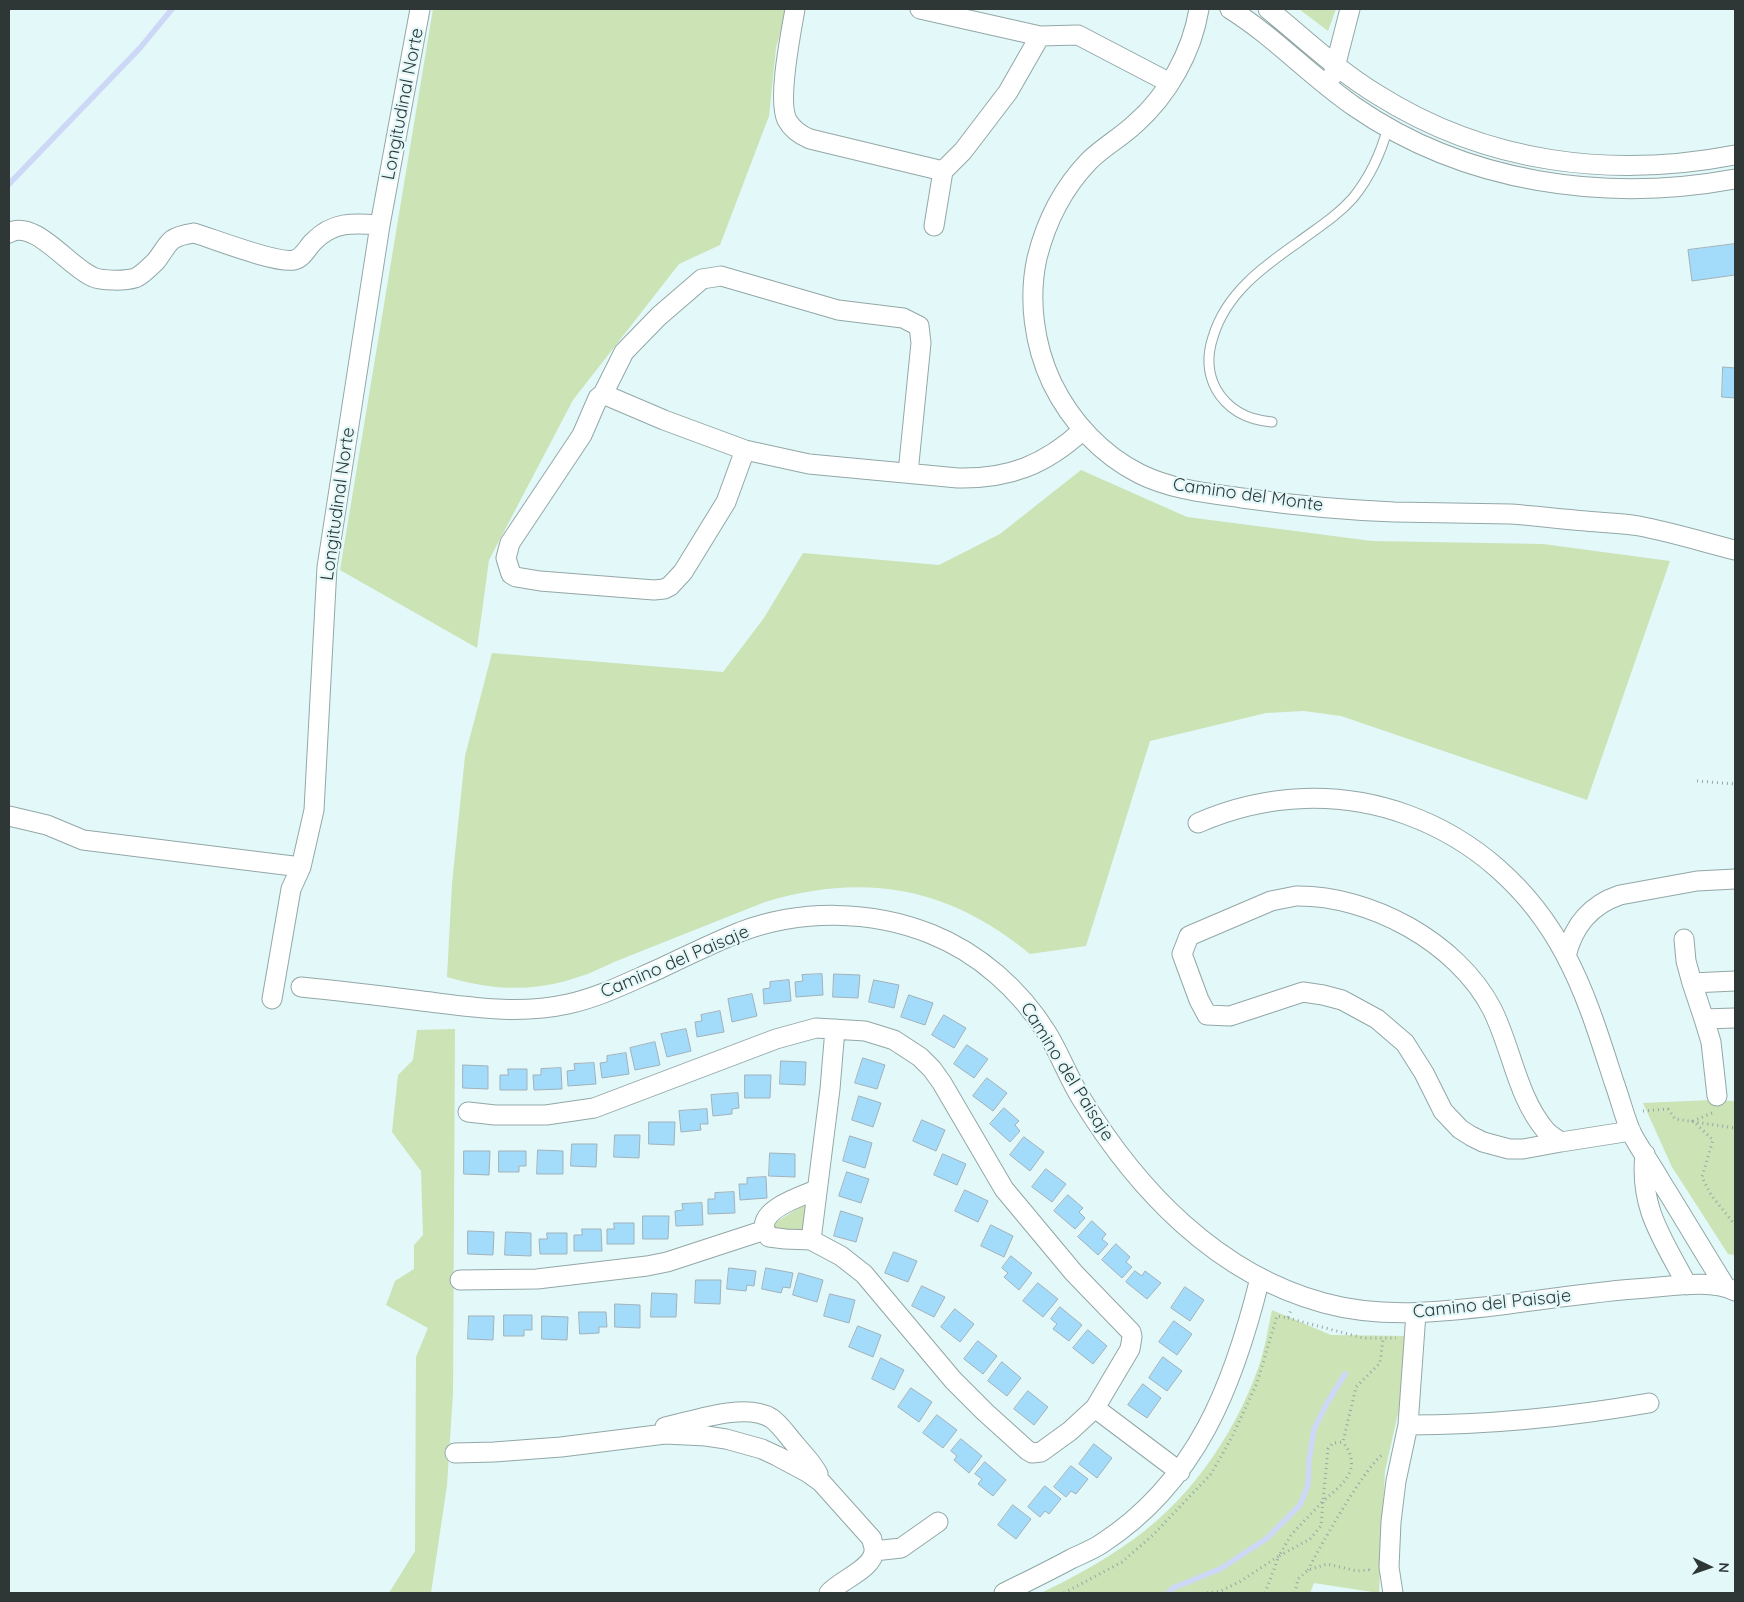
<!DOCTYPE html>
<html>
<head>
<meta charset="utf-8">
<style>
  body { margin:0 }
  #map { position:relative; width:1744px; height:1602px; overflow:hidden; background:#e3f8f9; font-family:Quicksand,sans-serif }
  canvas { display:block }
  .frame { position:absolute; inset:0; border:10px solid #2e3636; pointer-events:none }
  .north { position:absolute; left:1684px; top:1542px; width:50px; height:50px; -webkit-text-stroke:4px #e3f8f9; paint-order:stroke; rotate:93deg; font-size:14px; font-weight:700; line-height:20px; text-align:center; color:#2e3636 }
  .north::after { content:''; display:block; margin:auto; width:18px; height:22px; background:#2e3636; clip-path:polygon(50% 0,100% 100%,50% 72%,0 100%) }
</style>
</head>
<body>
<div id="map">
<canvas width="1744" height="1602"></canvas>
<div class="frame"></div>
<div class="north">N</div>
</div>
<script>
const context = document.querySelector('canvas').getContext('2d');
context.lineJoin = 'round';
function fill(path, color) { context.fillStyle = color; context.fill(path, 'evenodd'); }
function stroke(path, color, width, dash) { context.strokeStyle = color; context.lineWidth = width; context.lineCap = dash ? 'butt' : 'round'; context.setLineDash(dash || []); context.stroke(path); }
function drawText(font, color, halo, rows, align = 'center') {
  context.font = font + ' Quicksand,sans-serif'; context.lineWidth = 4.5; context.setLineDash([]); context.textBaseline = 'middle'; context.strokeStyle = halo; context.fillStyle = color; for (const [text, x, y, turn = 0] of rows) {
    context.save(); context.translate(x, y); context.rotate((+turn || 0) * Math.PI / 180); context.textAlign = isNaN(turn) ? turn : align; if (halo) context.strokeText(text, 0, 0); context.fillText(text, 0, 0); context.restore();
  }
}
const green = new Path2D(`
  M433,9H787L776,48L769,116L720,245L679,264L573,400L489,560L477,648L340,570Z
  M1299,9H1336L1328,31Z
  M1081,470L1187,517L1372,541L1543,544L1670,561L1587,800L1341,716L1304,711L1266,713L1150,741L1086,946L1030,954C949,887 865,872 765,902L614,962C557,991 507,995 447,977L452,884L465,756L492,653L723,672L764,618L803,553L939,565L1000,534Z
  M455,1029L453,1393L447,1485L431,1593H389L415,1551L416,1357L428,1328L386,1305L395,1281L414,1269V1245L423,1235L421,1171L392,1132L398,1075L413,1060L417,1030Z
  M1711,1100L1735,1101V1255L1728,1254L1672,1167L1643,1103Z
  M810,1201L805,1235L775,1233L773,1224Z
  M1272,1310L1331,1335L1407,1336L1404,1387L1385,1471L1379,1593L1314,1583L1310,1593H1041C1068,1580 1096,1565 1121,1548C1186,1506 1234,1437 1259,1366C1265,1348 1268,1329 1272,1310Z`);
const stream = new Path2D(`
  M9,184L140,48L172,9
  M1168,1593L1173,1588L1220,1569L1266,1539L1300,1505L1308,1485L1309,1460L1314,1429L1327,1403L1345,1374`);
const building = new Path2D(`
  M1735,244V275L1692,281L1688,250Z
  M1723,367L1735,368V398L1722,397Z
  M822,974L823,995L796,997L795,982L803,981L802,975Z
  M834,974L860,975L858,998L833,997Z
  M789,980L791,1001L764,1004L763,989L770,988V982Z
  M874,980L899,985L894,1008L869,1002Z
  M752,994L757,1016L732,1022L728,999Z
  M909,995L933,1003L925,1025L901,1017Z
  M720,1011L724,1032L697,1037L695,1022L702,1021L701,1015Z
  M944,1015L966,1028L954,1048L932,1035Z
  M686,1029L691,1051L667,1057L661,1034Z
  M655,1042L660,1065L635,1070L630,1048Z
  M967,1045L988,1059L974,1078L954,1064Z
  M626,1053L629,1074L602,1078L600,1063L607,1062V1056Z
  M863,1058L885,1065L877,1089L855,1083Z
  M781,1061L806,1062L805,1085L780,1084Z
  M594,1063L596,1084L568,1086L567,1071L575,1070L574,1064Z
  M463,1065L488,1066V1089L463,1088Z
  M561,1068L562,1089L534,1090L533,1075H541V1069Z
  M508,1069H527V1090H500V1075H508Z
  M745,1075H771L770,1098H745Z
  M987,1078L1007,1093L993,1111L973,1096Z
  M738,1093L739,1108L732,1109V1114L713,1116L711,1095Z
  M859,1096L881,1103L873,1127L852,1120Z
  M1004,1108L1019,1121L1015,1125L1020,1131L1010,1142L990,1124Z
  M707,1109L708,1124H700L701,1130L681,1132L679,1111Z
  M922,1120L945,1130L936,1151L913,1141Z
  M649,1122H675L674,1145L649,1144Z
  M615,1135H640L639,1158L614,1157Z
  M850,1136L872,1143L865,1168L843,1161Z
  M1024,1137L1044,1152L1030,1171L1010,1155Z
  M572,1144H597L596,1167L571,1166Z
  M538,1150L563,1151V1174H537Z
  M464,1151H490L489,1175L464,1174Z
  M499,1151H526V1166H519V1172H499Z
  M770,1153L795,1154V1177L769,1176Z
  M943,1154L966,1164L957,1185L934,1175Z
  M1046,1169L1066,1184L1052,1202L1032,1187Z
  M847,1172L869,1179L861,1203L839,1196Z
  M766,1177L767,1198L740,1200L739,1184H747V1178Z
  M965,1190L988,1201L978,1222L955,1211Z
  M734,1192L735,1213L708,1214V1199H715V1193Z
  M1068,1195L1083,1208L1079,1212L1085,1218L1075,1229L1054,1211Z
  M702,1203L703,1225L676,1226L675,1211L683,1210L682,1204Z
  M841,1211L863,1218L856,1242L834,1236Z
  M643,1216H669L668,1239H643Z
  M1092,1221L1106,1234L1102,1239L1108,1244L1098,1255L1078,1237Z
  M614,1223H634V1244H607V1229H614Z
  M991,1225L1013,1236L1004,1257L981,1246Z
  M582,1229H601L602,1251H574V1235H582Z
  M468,1231L494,1232L493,1255L468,1254Z
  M506,1232L531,1233V1256L505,1255Z
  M547,1233H567V1254H540L539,1239H547Z
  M1116,1244L1130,1257L1126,1262L1132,1267L1122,1278L1102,1260Z
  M894,1252L917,1261L908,1282L885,1273Z
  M1011,1256L1032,1273L1019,1290L1004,1277L1008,1273L1002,1268Z
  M729,1268L756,1271L754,1286L747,1285L746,1291L727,1289Z
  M766,1268L793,1273L790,1288L783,1287L781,1293L762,1289Z
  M1135,1271L1142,1276L1145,1271L1161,1283L1147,1299L1126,1282Z
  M799,1273L823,1280L817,1302L793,1295Z
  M696,1280H721L720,1304L695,1303Z
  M1038,1283L1058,1299L1043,1317L1023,1301Z
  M922,1286L945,1297L934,1317L912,1306Z
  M1185,1287L1204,1300L1190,1321L1171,1308Z
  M652,1293L677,1294L676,1317H651Z
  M830,1294L855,1300L849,1323L824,1316Z
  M615,1304L640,1305V1328L615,1327Z
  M1060,1307L1082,1325L1069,1341L1053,1329L1057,1324L1051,1319Z
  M955,1309L974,1324L960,1342L941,1327Z
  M579,1312H606L607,1327H599V1333L580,1334Z
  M504,1315H532V1330H524V1336H504Z
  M469,1316H494L493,1340L468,1339Z
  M542,1316L568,1317L567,1340L542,1339Z
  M1174,1321L1192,1334L1177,1355L1159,1342Z
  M858,1326L881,1335L873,1357L849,1347Z
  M1088,1330L1107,1346L1093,1364L1073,1348Z
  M978,1341L997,1356L983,1374L964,1359Z
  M1163,1357L1182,1371L1167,1391L1149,1378Z
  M881,1358L904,1370L894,1390L872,1379Z
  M1002,1362L1021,1378L1007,1396L988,1381Z
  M1143,1384L1161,1398L1147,1418L1128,1405Z
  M911,1388L932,1402L919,1422L898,1407Z
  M1028,1391L1048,1407L1034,1425L1014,1409Z
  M937,1415L957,1430L943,1448L923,1433Z
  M961,1439L982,1456L969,1473L954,1460L957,1456L951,1451Z
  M1094,1444L1112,1458L1097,1478L1079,1464Z
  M985,1462L1006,1480L993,1496L978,1484L982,1479L975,1474Z
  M1071,1466L1088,1479L1076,1494L1071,1491L1066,1497L1054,1487Z
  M1045,1486L1061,1499L1049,1514L1045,1511L1040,1517L1028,1507Z
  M1013,1505L1031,1519L1016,1539L998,1525Z`);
const path = new Path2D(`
  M1697,781L1735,784
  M1643,1111L1668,1109L1675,1119L1735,1128
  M1712,1113L1693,1121L1713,1140L1702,1177L1711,1195L1735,1225
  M1288,1318L1363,1338H1396
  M1308,1570C1318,1550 1368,1461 1384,1454
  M1064,1593L1122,1562L1153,1535L1211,1474L1232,1437L1257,1383L1277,1316L1288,1318L1291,1310
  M1207,1593L1221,1591L1241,1581L1279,1556L1291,1535L1323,1501L1328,1449L1333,1443L1343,1442L1356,1387L1380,1363L1383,1339
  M1265,1593L1279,1556L1310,1539L1321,1526L1323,1501C1344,1484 1363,1468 1343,1442
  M1295,1593L1298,1579L1308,1570L1327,1564L1357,1571L1369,1570L1371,1573`);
const lane = new Path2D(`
  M1272,422C1248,420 1228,410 1216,389C1207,372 1207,355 1213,337C1226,293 1264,266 1300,241C1319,227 1337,216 1353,198C1370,177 1381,153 1388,127`);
const street = new Path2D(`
  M795,9C791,33 777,100 787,120C792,129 800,135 810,139L943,171L934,226
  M920,9L1040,36L1078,35L1170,83
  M1199,9C1192,52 1168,95 1135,124C1120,138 1103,147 1089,161C1063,188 1046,222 1037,258C1028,299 1034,345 1052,383C1071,422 1102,455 1140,474C1173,490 1207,493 1242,498C1292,505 1343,510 1394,512C1433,513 1472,513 1511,514C1536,516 1561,519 1586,521C1604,523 1622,523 1639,526C1671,532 1703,542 1735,550
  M1230,9C1275,37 1311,77 1355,107C1465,183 1605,203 1735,179
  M1268,9C1304,38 1338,71 1378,95C1486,163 1611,179 1735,155
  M1333,75L1350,9
  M943,171L963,151L1008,92L1040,36
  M9,233C34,218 70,268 93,277C102,281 125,281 135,278C141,276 151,266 156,261C161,255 166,245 172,240C179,235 187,234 194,233C214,239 277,264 294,260C303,258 307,248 313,242C333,221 354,223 380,225
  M603,394L624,352L659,316L702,279L721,276L838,310L903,318L919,326L921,343L908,473
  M745,450L726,502L683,572L670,586L664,589L654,590L540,581L516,577L511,574L506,558L510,543L582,435L598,398L603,394L664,420L745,450L809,464L958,478C1009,479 1045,465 1083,430
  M9,816L47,825L83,840L301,867
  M1198,823C1339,761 1494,820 1565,954C1587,995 1600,1039 1614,1082C1620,1098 1624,1116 1631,1132C1639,1148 1651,1164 1660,1180C1682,1215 1703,1251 1725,1286
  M1296,896C1370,895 1457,942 1492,1009C1512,1049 1517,1097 1546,1131C1550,1135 1556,1139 1561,1142L1523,1149H1509L1483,1142L1471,1136L1460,1129L1443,1111L1424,1073L1405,1043L1377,1019L1342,1000L1323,995L1303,992L1230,1016L1207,1015L1199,1000L1182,954L1189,936L1271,901Z
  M1684,939L1686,961L1692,983
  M1566,956C1573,927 1590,905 1620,895L1697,881L1735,879
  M1735,981L1692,983L1704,1019L1735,1018
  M301,987C341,991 382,996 422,1001C472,1007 518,1015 568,1004C600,997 629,982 659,969C686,956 713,943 740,932C801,909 871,910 931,934C979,953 1020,990 1047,1033C1060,1054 1068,1077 1081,1098C1137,1190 1217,1274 1324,1303C1382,1319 1442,1312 1501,1305C1550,1299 1598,1291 1647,1288C1673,1286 1712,1279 1735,1291
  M272,999L291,889L301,867L314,810L327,567L380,225L420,9
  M1704,1019L1711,1042L1717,1096
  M468,1112L495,1115H546L594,1108L776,1039L816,1028L865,1031L894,1040L920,1057L932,1069L942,1083L1004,1189L1074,1273L1131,1332L1132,1337L1130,1349L1095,1408L1070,1431L1041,1452L1032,1453L1027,1450L985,1412L953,1380L864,1274L841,1256L811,1240L785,1239L769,1237C768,1234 766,1232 765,1230C759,1209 802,1196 816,1190
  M1561,1142L1631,1131
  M1645,1154C1639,1208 1663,1239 1687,1285
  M811,1240L830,1089L835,1029
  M460,1280L537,1279L647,1266L667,1262L765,1230
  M1095,1408L1180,1472
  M1408,1425C1489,1425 1569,1417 1649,1403
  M665,1427C693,1421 745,1402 771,1418C780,1424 787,1435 794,1443C802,1453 812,1462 818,1474
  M455,1453L494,1452L561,1447L665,1434L706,1436L726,1439L762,1449L777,1456L807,1472L821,1482L872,1539C872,1543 875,1548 874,1551C873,1569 840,1580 829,1593
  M874,1551L901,1548L938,1522
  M1004,1593C1026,1582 1049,1571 1071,1559C1081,1554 1092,1550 1101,1544C1197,1482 1234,1384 1260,1278
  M1393,1593L1389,1567L1391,1522L1396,1481L1408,1425L1416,1313`);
const streetNames = [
  ["Longitudinal Norte",403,104,-79],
  ["Camino del Monte",1248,495,8],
  ["Longitudinal Norte",338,504,-82],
  ["Camino del Paisaje",675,962,-23],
  ["Camino del Paisaje",1067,1072,58],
  ["Camino del Paisaje",1492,1304,-6]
];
fill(green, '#cbe3b5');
stroke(stream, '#ccd8f6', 5.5);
fill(building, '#a3dbfa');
stroke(building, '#a1b1ba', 1);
stroke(lane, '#93a7a7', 11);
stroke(street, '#93a7a7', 21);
stroke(path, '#97a6a7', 3, [1, 4]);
stroke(lane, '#fff', 9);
stroke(street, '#fff', 19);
drawText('18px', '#2e3636', '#e3f8f9', streetNames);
</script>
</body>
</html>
